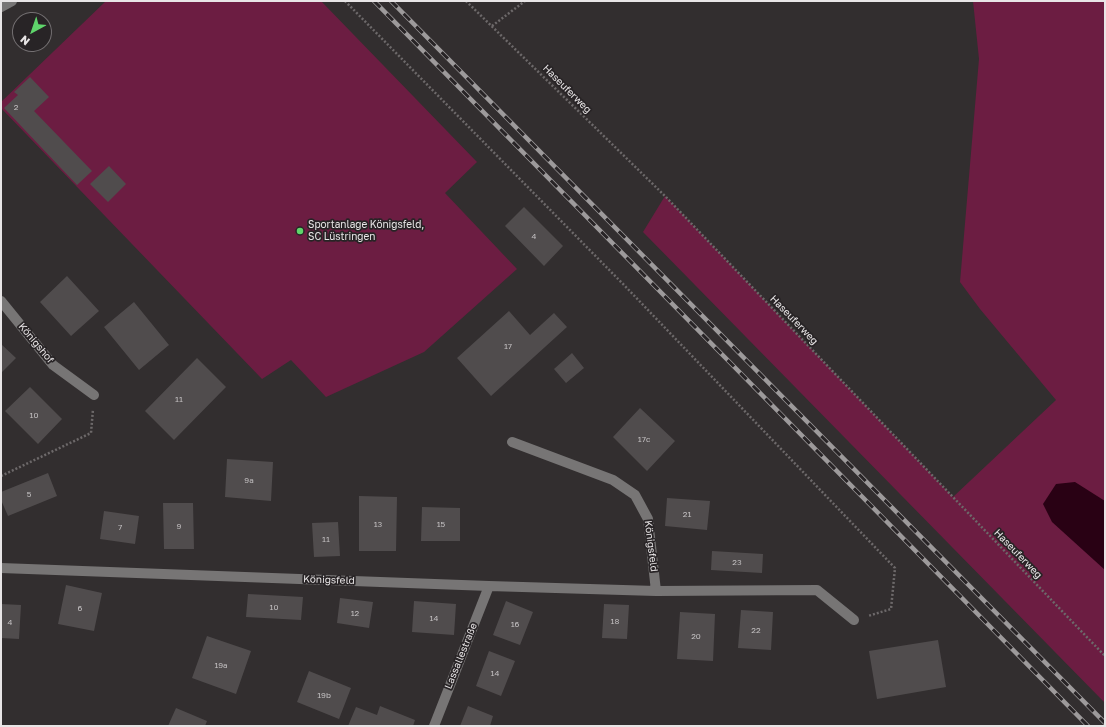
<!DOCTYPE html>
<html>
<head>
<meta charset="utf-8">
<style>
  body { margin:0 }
  #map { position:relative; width:1106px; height:727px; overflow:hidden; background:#322e2f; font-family:"Golos Text",sans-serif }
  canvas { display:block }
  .frame { position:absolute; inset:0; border:2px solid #e8e5e6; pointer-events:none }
  .north { position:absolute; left:12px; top:12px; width:40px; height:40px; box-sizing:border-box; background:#282426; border:1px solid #757173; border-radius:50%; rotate:220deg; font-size:11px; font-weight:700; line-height:16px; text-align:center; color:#e8e5e6 }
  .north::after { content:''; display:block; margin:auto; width:14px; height:18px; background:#5fd56b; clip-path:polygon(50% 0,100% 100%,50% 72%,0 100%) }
</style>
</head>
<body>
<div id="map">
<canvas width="1106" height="727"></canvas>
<div class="frame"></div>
<div class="north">N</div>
</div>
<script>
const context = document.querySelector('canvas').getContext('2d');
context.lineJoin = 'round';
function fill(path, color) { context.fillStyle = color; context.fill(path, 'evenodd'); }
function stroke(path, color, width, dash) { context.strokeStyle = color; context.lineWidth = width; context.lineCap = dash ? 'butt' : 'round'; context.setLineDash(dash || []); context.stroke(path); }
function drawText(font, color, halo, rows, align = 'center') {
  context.font = font + ' "Golos Text",sans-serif'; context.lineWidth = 3.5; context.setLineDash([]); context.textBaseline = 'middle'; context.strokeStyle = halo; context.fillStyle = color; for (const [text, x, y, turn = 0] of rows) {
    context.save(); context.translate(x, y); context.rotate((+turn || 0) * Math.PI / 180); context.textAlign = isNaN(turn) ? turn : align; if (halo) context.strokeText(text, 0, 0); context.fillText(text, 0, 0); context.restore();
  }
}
const green = new Path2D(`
  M106,1H321L477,162L445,193L517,269L424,352L326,397L291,360L262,379L1,108V102Z
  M973,1H1105V703L643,232L665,196L953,497L1056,400L980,309L960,282L979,59Z`);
const water = new Path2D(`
  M1075,482L1105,501V570L1052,522L1043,504L1056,484Z`);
const building = new Path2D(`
  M30,77L49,97L34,111L92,171L77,185L4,108L18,95L14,92Z
  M109,166L126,184L108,202L90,184Z
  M524,207L563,246L544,266L505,226Z
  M67,276L99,311L71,336L40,302Z
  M134,302L169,345L139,370L104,327Z
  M509,311L530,335L554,313L567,327L491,396L457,358Z
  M1,344L16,358L1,373Z
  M572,353L584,368L566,383L554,369Z
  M197,358L226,387L174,440L145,411Z
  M30,387L62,419L38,444L5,411Z
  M640,408L675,441L647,471L613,437Z
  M227,459L273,462L271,501L225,497Z
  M48,473L57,496L8,516L1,500V492Z
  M359,496L397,497L396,551H359Z
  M667,498L710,501L707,530L665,526Z
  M163,503H193L194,549H164Z
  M422,507L460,508V541H421Z
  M104,511L139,516L135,544L100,539Z
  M338,522L340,556L314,557L312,523Z
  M712,551L763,554L762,573L711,570Z
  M66,585L102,593L94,631L58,624Z
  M248,594L303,597L301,620L246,617Z
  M340,598L373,602L369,628L337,623Z
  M414,601L456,604L454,635L412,632Z
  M506,601L533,612L520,645L493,635Z
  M1,604L21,605L19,639L1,638Z
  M604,604L629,605L627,639L602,638Z
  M741,610L773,612L771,650L738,648Z
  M680,612L715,614L713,661L677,659Z
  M207,636L251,651L236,694L192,678Z
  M938,640L946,687L877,699L869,651Z
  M489,651L515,661L501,696L476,686Z
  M309,671L351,688L339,719L297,702Z
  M380,706L415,720L413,726H348L356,707L377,715Z
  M468,706L493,716L490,726H460Z
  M176,708L207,721L205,726H168Z`);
const path = new Path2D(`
  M345,1L624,285L895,568L891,609L868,616
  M466,1L665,196L1105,656
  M492,26L525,1
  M1,476L91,433L93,409`);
const minor = new Path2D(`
  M1,7L12,1
  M1,301L53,365L94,395
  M512,442L613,480L635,495L648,519L656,591
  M1,568L489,586L656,591L817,590L854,620
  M434,726L489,586`);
const rail = new Path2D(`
  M374,1L1088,726
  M391,1L1105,723`);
const markers = [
  [300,231,4,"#5fd56b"]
];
const numberNames = [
  ["2",16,107],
  ["4",534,236],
  ["17",508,346],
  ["11",179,399],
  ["10",34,415],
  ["17c",644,439],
  ["9a",249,480],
  ["5",29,494],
  ["21",687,514],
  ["13",378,524],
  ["15",441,524],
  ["9",179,526],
  ["7",120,527],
  ["11",326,539],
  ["23",737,562],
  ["10",274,607],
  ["6",80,608],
  ["12",355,613],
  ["14",434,618],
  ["18",615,621],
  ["4",10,622],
  ["16",515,624],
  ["22",756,630],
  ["20",696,636],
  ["19a",221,665],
  ["14",495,673],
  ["19b",324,695]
];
const streetNames = [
  ["Haseuferweg",567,89,45],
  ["Haseuferweg",794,320,46],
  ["Königshof",36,343,50],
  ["Königsfeld",651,546,83],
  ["Haseuferweg",1018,554,46],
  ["Königsfeld",329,580,2],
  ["Lassallestraße",461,656,-68]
];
const poiNames = [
  ["Sportanlage Königsfeld,",308,225],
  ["SC Lüstringen",308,237]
];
fill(green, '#6c1d42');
fill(water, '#290114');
fill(building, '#504c4d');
stroke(path, '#6d696a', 2.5, [2, 2]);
stroke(minor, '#777575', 10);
stroke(rail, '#9d9a9b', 4.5);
stroke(rail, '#282426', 3, [9]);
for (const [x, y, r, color] of markers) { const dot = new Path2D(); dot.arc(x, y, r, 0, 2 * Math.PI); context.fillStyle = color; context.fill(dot); stroke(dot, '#282426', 1.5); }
drawText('8px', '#c2bfc0', null, numberNames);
drawText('10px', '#e8e5e6', '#282426', streetNames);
drawText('10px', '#e8e5e6', '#282426', poiNames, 'left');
</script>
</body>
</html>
